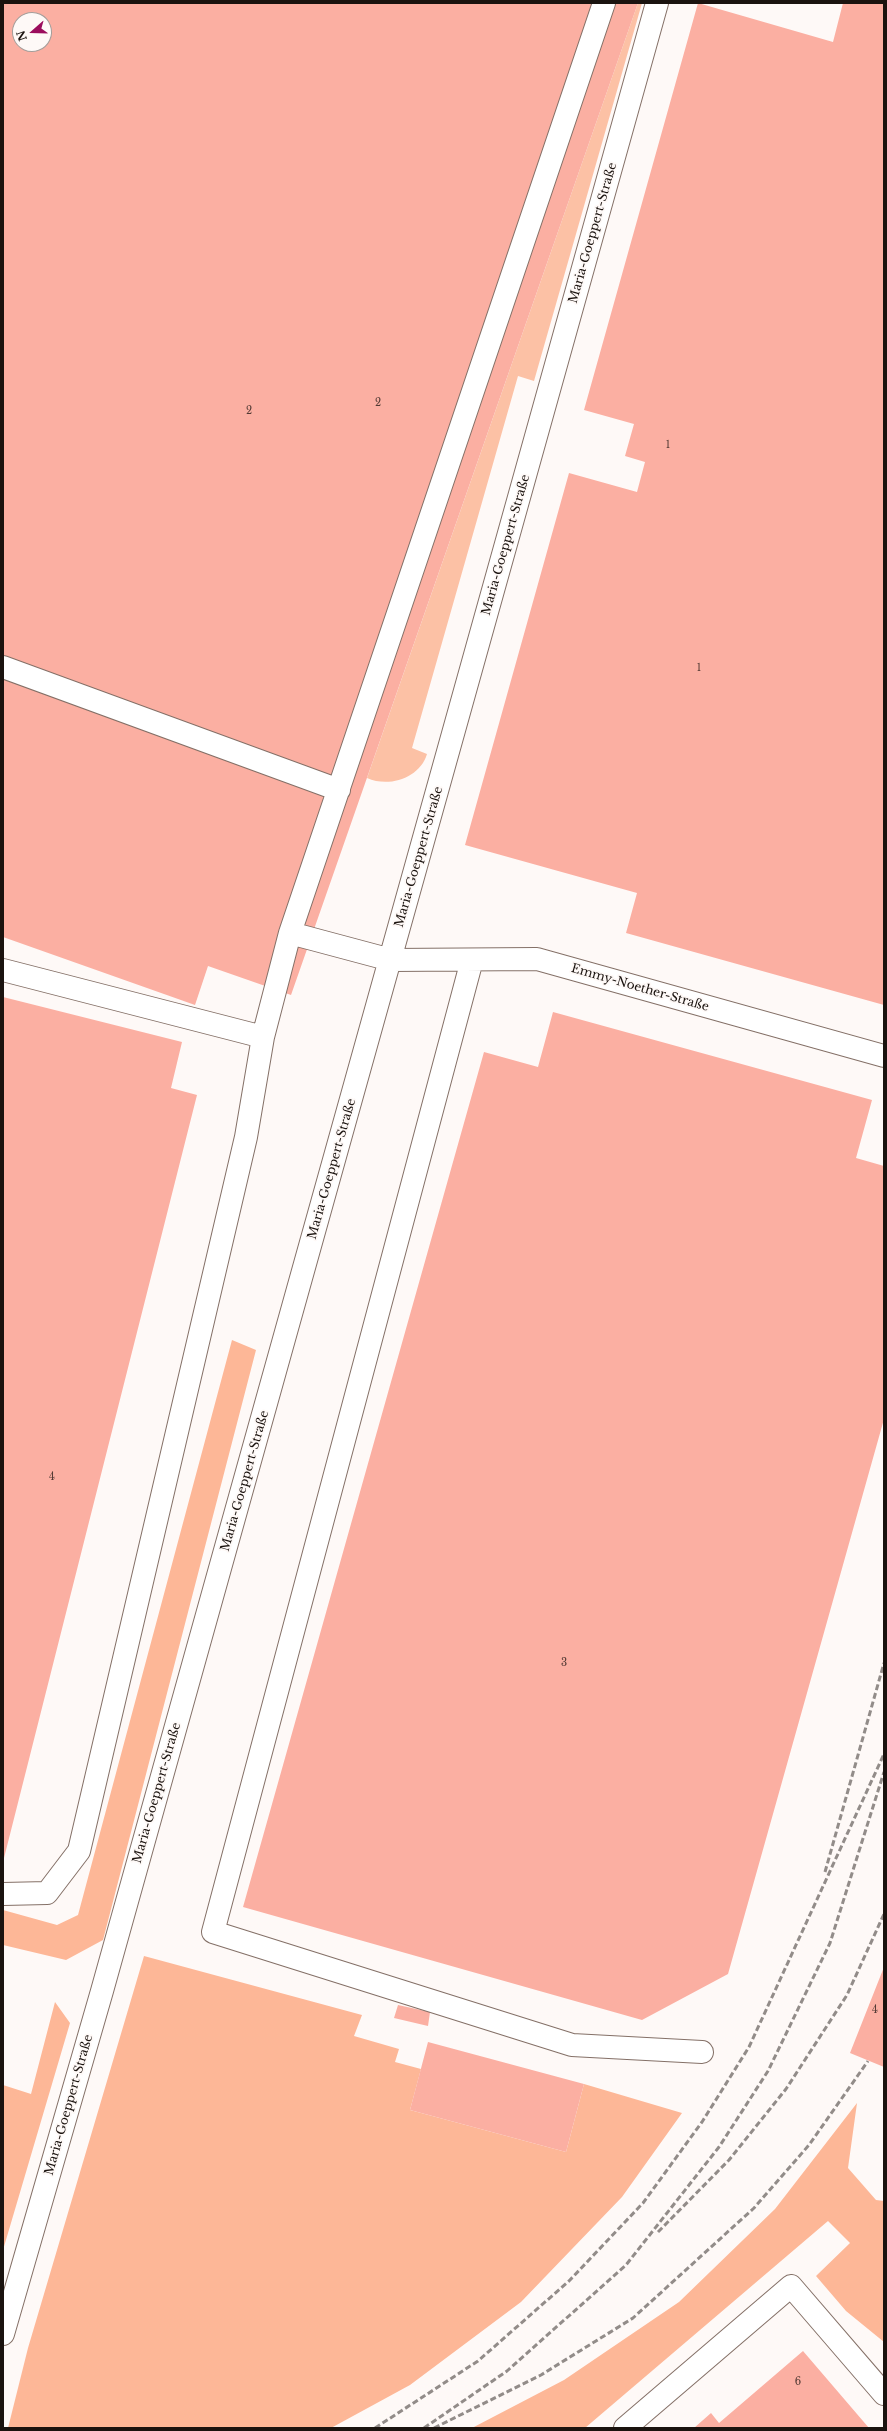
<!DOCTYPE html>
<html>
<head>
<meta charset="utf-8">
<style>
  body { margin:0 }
  #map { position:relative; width:887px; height:2431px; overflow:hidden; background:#fef9f7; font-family:"Libre Baskerville",serif }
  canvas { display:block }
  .frame { position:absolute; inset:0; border:4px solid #1a130f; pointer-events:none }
  .north { position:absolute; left:12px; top:12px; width:40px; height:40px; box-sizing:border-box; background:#fef9f7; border:1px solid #a39d9a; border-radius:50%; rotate:250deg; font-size:11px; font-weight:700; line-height:16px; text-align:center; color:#1a130f }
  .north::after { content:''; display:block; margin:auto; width:14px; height:18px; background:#9b0d5d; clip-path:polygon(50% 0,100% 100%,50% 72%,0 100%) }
</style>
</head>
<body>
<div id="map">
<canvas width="887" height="2431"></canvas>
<div class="frame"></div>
<div class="north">N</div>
</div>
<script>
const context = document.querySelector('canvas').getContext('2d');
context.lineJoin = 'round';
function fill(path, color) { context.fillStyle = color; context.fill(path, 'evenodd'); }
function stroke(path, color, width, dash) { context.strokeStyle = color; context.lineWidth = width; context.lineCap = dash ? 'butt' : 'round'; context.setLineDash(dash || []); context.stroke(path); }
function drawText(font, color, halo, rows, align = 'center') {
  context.font = font + ' "Libre Baskerville",serif'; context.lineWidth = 3.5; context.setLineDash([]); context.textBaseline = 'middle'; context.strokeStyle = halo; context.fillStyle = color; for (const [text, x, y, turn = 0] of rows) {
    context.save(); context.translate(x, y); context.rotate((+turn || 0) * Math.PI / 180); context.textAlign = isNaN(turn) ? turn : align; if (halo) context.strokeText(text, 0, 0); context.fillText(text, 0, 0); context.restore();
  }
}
const green = new Path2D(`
  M638,3H642L534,381L518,376L412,748L427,754C420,778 389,788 367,778Z`);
const forest = new Path2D(`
  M232,1340L256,1350L103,1940L66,1960L3,1945V1910L57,1925L78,1915Z
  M144,1956L362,2015L354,2036L399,2049L395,2062L421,2069L410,2110L566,2152L584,2084L682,2113L622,2197L521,2302L410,2385L331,2428H8L28,2348Z
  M55,2002L70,2023L3,2250V2085L31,2094Z
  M857,2103L848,2168L876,2200L884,2201V2342L846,2311L816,2276L850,2243L828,2221L585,2428H472L564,2380L679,2302L775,2209Z`);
const building = new Path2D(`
  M3,3H638L291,995L208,966L195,1005L3,937ZM20,20H44V44H20Z
  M698,3L833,42L843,3H884V1005L626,933L637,893L465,845L569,473L637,492L645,462L625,456L634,424L584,410Z
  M3,997L182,1042L171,1088L197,1095L4,1858Z
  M553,1012L872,1100L856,1158L884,1166V1419L728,1974L642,2020L243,1907L484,1052L538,1067Z
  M884,1967V2067L850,2053Z
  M398,2005L430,2012L428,2026L394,2018Z
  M428,2042L584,2084L566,2152L410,2110Z
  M803,2351L869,2428H694L711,2413L719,2423Z`);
const minor = new Path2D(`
  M3,667L339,790
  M290,933L391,960L537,959L884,1056
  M472,960L213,1932L572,2045L702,2052
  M3,970L263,1037
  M3,1894L47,1893L79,1851L246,1137L263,1037L290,933L604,3
  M3,2334L102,1991L657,3
  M625,2428L791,2286L884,2394`);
const rail = new Path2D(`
  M825,1872L884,1663
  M658,2232L729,2160L786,2089L847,1995L884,1914
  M375,2428L478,2361L569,2281L643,2203L702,2122L749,2047L884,1754
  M424,2428L507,2371L626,2265L719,2147L768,2071L830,1943L884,1772
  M434,2428L541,2375L633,2318L754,2208L809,2145L868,2061`);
const numberNames = [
  ["2",378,403],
  ["2",249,411],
  ["1",668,445],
  ["1",699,668],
  ["4",52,1477],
  ["3",564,1663],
  ["4",875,2010],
  ["6",798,2382]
];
const streetNames = [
  ["Maria-Goeppert-Straße",593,233,-74],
  ["Maria-Goeppert-Straße",506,545,-74],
  ["Maria-Goeppert-Straße",419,857,-74],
  ["Emmy-Noether-Straße",640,988,16],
  ["Maria-Goeppert-Straße",332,1169,-74],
  ["Maria-Goeppert-Straße",245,1481,-74],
  ["Maria-Goeppert-Straße",157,1793,-74],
  ["Maria-Goeppert-Straße",69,2105,-74]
];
fill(green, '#fcc1a5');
fill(forest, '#fdb797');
fill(building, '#fbafa2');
stroke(minor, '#847067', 24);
stroke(minor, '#fff', 22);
stroke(rail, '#928c89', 3, [6, 3]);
drawText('10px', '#523a34', null, numberNames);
drawText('12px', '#1a130f', '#fef9f7', streetNames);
</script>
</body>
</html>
